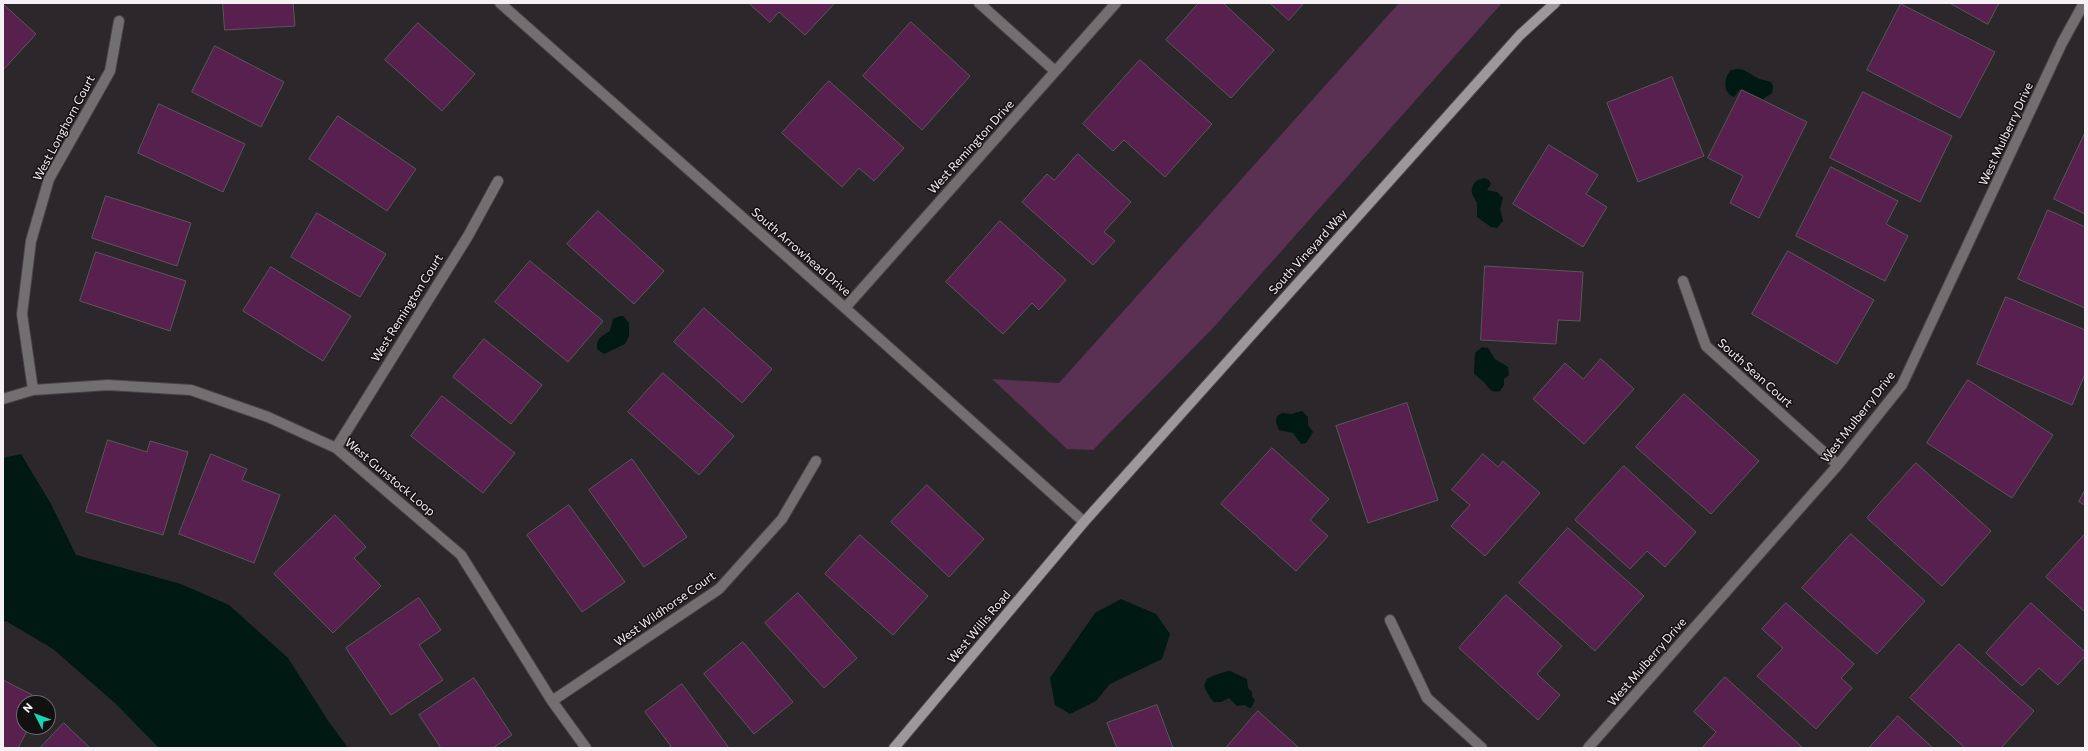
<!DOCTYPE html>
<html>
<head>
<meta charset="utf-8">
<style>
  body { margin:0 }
  #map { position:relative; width:2088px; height:751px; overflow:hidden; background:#2c272b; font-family:Commissioner,sans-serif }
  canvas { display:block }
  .frame { position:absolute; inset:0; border:4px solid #f4f0f3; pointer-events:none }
  .north { position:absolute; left:16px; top:695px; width:40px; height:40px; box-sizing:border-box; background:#131012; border:1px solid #6d6a6c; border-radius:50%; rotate:312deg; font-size:11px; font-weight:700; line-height:16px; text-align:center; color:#f4f0f3 }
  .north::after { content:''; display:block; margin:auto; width:14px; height:18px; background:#16d5b3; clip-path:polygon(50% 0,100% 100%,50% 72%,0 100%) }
</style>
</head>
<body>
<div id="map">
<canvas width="2088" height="751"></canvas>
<div class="frame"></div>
<div class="north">N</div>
</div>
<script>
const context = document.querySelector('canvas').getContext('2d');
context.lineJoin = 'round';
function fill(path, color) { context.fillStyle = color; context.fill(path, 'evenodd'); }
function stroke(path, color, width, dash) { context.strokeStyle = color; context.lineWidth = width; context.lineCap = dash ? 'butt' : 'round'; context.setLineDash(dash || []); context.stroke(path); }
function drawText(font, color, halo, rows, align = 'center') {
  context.font = font + ' Commissioner,sans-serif'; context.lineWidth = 3; context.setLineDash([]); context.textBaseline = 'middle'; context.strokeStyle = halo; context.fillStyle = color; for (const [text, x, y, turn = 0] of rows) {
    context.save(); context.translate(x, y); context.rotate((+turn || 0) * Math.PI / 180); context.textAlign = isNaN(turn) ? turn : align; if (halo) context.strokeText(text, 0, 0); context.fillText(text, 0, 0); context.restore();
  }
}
const green = new Path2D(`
  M1399,3H1502L1213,328L1093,450L1067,449L992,379L1059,383Z`);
const water = new Path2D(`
  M1738,69L1744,70L1759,79L1771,82L1773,86L1772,93L1763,99L1740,89L1734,97C1722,93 1724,77 1731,70Z
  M1484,178L1489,180L1491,184L1487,190L1497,192L1503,198L1500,209L1503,221L1497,228L1491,227L1477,217V203C1473,195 1468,191 1476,181Z
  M620,316H623L629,323V336L625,344L604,354L597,349C596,338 602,336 610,331L613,319Z
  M1482,347L1488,348L1495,359L1508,367L1509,375L1504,379V385L1500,391C1490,393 1490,389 1484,382C1481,379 1477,377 1474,373L1475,353Z
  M1302,411L1308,417V425L1313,432L1306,443L1301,444L1293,433L1279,430L1276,422L1277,416L1282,413L1291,414Z
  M21,454L51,504L76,555L181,584L229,605L288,658L329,722L348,748H159L116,704L53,649L6,621L3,622V458Z
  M1121,599L1156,614L1170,634L1162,659L1110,684L1096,701L1070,714L1055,705L1050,678L1095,613Z
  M1230,671L1247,679L1248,688L1252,692V697L1255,700L1251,708L1247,707L1245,705L1237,706L1229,698L1221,702H1214L1210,698L1204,686L1207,679C1210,676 1226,671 1230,671Z`);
const building = new Path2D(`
  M223,3H293L295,26L225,30Z
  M749,3H835L805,35L779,12L770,22Z
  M1199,3H1223L1274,50L1231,98L1166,40Z
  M1270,3H1304L1289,20Z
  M1950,3H1999L1988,24Z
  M3,4L36,34L3,70Z
  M1901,4L1995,52L1960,118L1867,70Z
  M911,22L970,76L922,130L863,76Z
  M418,23L475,74L442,111L385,60Z
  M215,46L284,82L261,127L192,92Z
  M1140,60L1212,124L1165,177L1124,140L1113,151L1083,124Z
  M1672,77L1704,156L1638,182L1607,103Z
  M829,81L904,148L874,181L859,168L842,187L782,133Z
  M1742,90L1807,122L1759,218L1730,203L1743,176L1708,158Z
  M1863,92L1952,136L1920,202L1830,158Z
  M159,104L245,144L223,192L138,153Z
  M338,116L416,169L387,211L309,159Z
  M2085,133V214L2054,199Z
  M1549,145L1598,175L1586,194L1607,207L1583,247L1513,204Z
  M1078,154L1131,202L1104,232L1115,241L1093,265L1022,202L1047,174L1054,180Z
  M1831,167L1898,201L1886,224L1908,236L1885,281L1796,236Z
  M106,196L191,223L177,266L92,238Z
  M2048,210L2085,227V308L2018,279Z
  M598,211L664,271L634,304L567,244Z
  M317,213L386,254L360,297L291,257Z
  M1000,221L1066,280L1039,310L1032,303L1003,334L946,282Z
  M1788,251L1874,300L1837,364L1752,314Z
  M96,252L186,281L170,331L80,301Z
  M530,261L603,321L568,362L495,302Z
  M1485,266L1583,272L1580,321L1558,320L1556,344L1481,340Z
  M271,267L351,316L323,361L243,311Z
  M2006,297L2085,330V374L2072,405L1977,364Z
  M704,308L772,369L742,403L674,342Z
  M484,339L542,385L511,424L453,377Z
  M1601,359L1634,389L1584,444L1533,399L1565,363L1583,379Z
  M663,373L734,436L699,475L628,412Z
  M1968,380L2053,435L2012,498L1927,443Z
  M1684,394L1759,461L1711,514L1636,447Z
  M442,396L515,453L483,493L411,436Z
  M1407,403L1438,500L1368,523L1336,426Z
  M108,440L147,452L150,441L188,452L163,535L86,512Z
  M1272,448L1329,499L1310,520L1328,536L1296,571L1221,504Z
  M211,454L247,469L242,480L280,495L254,563L179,534Z
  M1483,454L1498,467L1503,461L1540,493L1485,556L1451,526L1470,505L1452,490Z
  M632,459L687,537L644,567L589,490Z
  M1916,463L1991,531L1942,586L1867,518Z
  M1624,466L1696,532L1665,567L1647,551L1630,569L1575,520Z
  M927,485L984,539L949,577L891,522Z
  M2085,490V505L2079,502Z
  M569,505L625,582L582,612L527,535Z
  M335,515L366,547L354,558L381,586L333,633L274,574Z
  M1568,528L1644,596L1595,651L1519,583Z
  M1851,534L1925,601L1877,654L1802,588Z
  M2085,534V612L2046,577Z
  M860,535L928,596L893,635L825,574Z
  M798,593L857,658L824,688L765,623Z
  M1506,595L1562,646L1537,674L1560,695L1538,720L1459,648Z
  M419,598L441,630L419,645L443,680L391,715L346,648Z
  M1786,603L1854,664L1841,678L1852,688L1816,729L1757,676L1783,648L1762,629Z
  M2031,603L2085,652V656L2058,685L2039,668L2022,686L1986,653Z
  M743,642L793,702L754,734L704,674Z
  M1959,644L2034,711L2001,748H1965L1910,698Z
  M1725,677L1803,748H1702L1716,732L1694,712Z
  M474,678L512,735L493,748H441L419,715Z
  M3,680L42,700L41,703H24V727H29L18,748H3Z
  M682,684L729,748H668L671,746L645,712Z
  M1157,705L1173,748H1117L1107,723Z
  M1258,711L1299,748H1226Z
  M1898,716L1933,748H1869Z
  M64,723L90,748H40Z`);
const street = new Path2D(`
  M500,3L845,308L1084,522
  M979,3L1055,71
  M1683,281L1706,346L1838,465
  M845,308L1116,3
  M33,390L22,314L31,241L49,179L110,71L119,21
  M3,399L33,390L108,385L191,390L268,417L336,448L461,555L552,701L586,748
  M336,448L468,236L498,181
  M1390,620L1427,698L1482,748
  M552,701L719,589L782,519L816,461
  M1588,748L1838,465L1902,385L2062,43L2084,3`);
const secondary = new Path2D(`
  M894,748L1084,522L1520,35L1555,3`);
const streetNames = [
  ["West Longhorn Court",64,128,-62],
  ["West Mulberry Drive",2006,134,-65],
  ["West Remington Drive",971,147,-48],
  ["South Arrowhead Drive",801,252,41],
  ["South Vineyard Way",1308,252,-48],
  ["West Remington Court",407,308,-58],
  ["South Sean Court",1755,373,42],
  ["West Mulberry Drive",1858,417,-52],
  ["West Gunstock Loop",390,477,40],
  ["West Wildhorse Court",665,609,-35],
  ["West Willis Road",979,627,-50],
  ["West Mulberry Drive",1647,662,-49]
];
fill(green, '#5a3152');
fill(water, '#001913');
fill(building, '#57204e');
stroke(building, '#5c565b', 1);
stroke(street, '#484347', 12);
stroke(secondary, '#484347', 12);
stroke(street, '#726f71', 10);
stroke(secondary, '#9c979b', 10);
drawText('12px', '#f4f0f3', '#131012', streetNames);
</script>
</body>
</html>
